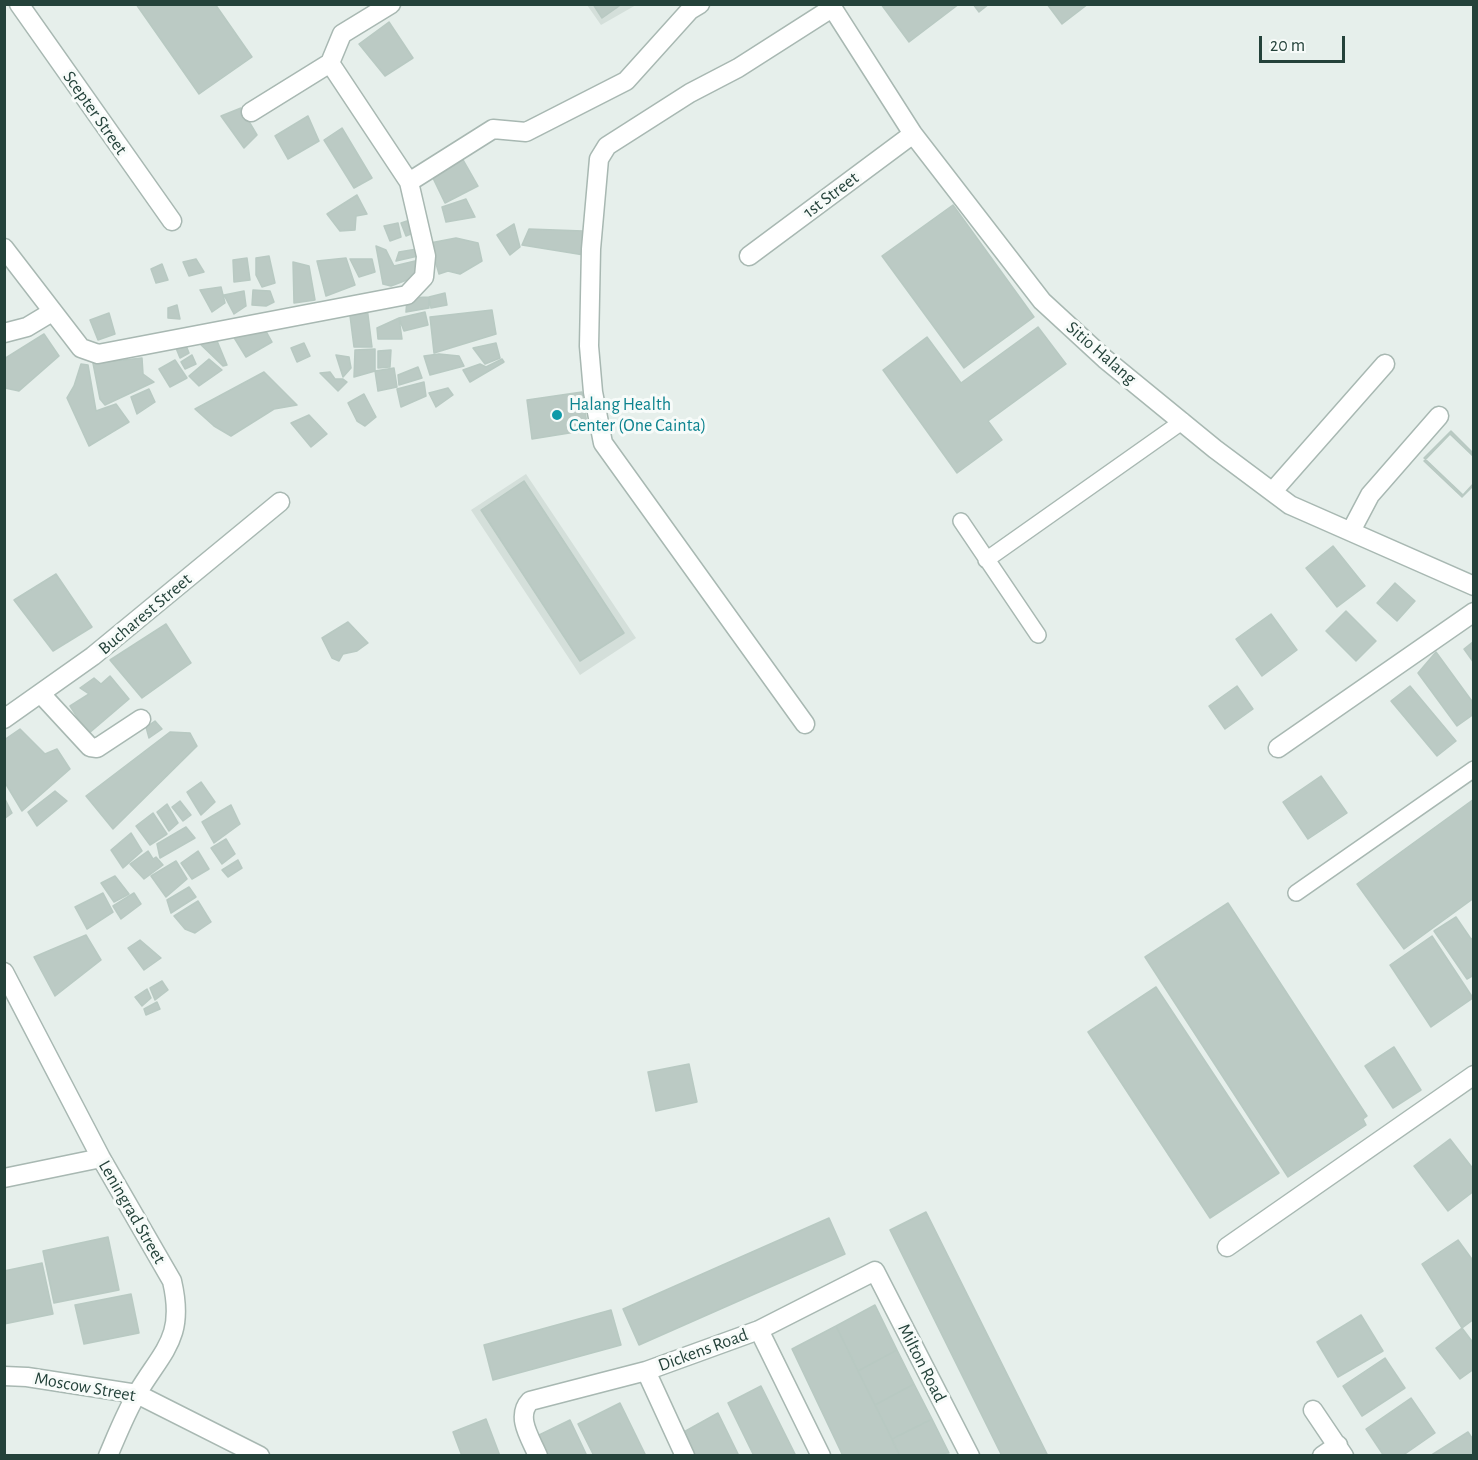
<!DOCTYPE html>
<html>
<head>
<meta charset="utf-8">
<style>
  body { margin:0 }
  #map { position:relative; width:1478px; height:1460px; overflow:hidden; background:#e6efeb; font-family:"Alegreya Sans",sans-serif }
  canvas { display:block }
  .frame { position:absolute; inset:0; border:6px solid #24423a; pointer-events:none }
  .scale { position:absolute; left:1259px; top:36px; width:86px; height:27px; box-sizing:border-box; border:3px solid #24423a; border-top:0; padding-left:8px; font-size:18px; line-height:21px; white-space:nowrap; color:#24423a; -webkit-text-stroke:4px #f7fbf9; paint-order:stroke }
</style>
</head>
<body>
<div id="map">
<canvas width="1478" height="1460"></canvas>
<div class="frame"></div>
<div class="scale">20 m</div>
</div>
<script>
const context = document.querySelector('canvas').getContext('2d');
context.lineJoin = 'round';
function fill(path, color) { context.fillStyle = color; context.fill(path, 'evenodd'); }
function stroke(path, color, width, dash) { context.strokeStyle = color; context.lineWidth = width; context.lineCap = dash ? 'butt' : 'round'; context.setLineDash(dash || []); context.stroke(path); }
function drawText(font, color, halo, rows, align = 'center') {
  context.font = font + ' "Alegreya Sans",sans-serif'; context.lineWidth = 6; context.setLineDash([]); context.textBaseline = 'middle'; context.strokeStyle = halo; context.fillStyle = color; for (const [text, x, y, turn = 0] of rows) {
    context.save(); context.translate(x, y); context.rotate((+turn || 0) * Math.PI / 180); context.textAlign = isNaN(turn) ? turn : align; if (halo) context.strokeText(text, 0, 0); context.fillText(text, 0, 0); context.restore();
  }
}
const built = new Path2D(`
  M587,5H636L601,25Z
  M526,474L636,638L580,675L471,510Z`);
const building = new Path2D(`
  M136,4H215L252,57L199,94Z
  M593,4H622L602,18Z
  M881,4H959L909,42Z
  M973,4H989L979,12Z
  M1047,4H1088L1062,24Z
  M389,22L413,58L385,76L359,44Z
  M241,108L257,135L244,148L221,116Z
  M308,116L319,141L288,159L275,136Z
  M342,128L372,178L354,188L324,140Z
  M462,158L478,186L445,203L431,174Z
  M357,195L367,214L356,216L355,230L340,231L327,214Z
  M466,199L475,217L446,222L442,207Z
  M953,205L1034,317L964,368L882,256Z
  M413,219V233L406,236L401,223Z
  M398,223L401,237L390,241L384,226Z
  M514,224L520,247L510,255L497,235Z
  M529,229L583,231L584,255L522,245Z
  M456,238L478,243L482,261L460,274L448,271L439,274L430,243Z
  M376,246L386,250L394,266L415,261L420,275L391,286L383,284Z
  M417,249L418,256L396,261L399,252Z
  M269,256L275,283L262,287L256,275V258Z
  M247,258L250,280L234,282L233,260Z
  M346,258L355,285L326,296L317,261Z
  M196,259L204,272L189,276L183,262Z
  M350,259H372L375,272L359,277Z
  M293,262L309,266L315,300L294,303Z
  M162,264L168,280L156,283L151,269Z
  M221,287L225,303L212,312L200,290Z
  M253,290L270,291L274,302L266,306L252,305Z
  M244,291L246,306L234,314L224,295Z
  M445,293L447,305L431,308L429,297Z
  M429,297V308L406,312L407,298Z
  M177,305L180,319L168,318V308Z
  M367,307L372,347H354L349,308Z
  M492,310L496,334L434,353L430,317Z
  M425,312L428,325L404,331L399,318Z
  M109,313L115,334L98,340L90,320Z
  M399,318L402,339H378L377,328Z
  M262,324L272,342L246,357L230,331Z
  M1038,327L1066,364L988,421L1002,440L957,473L883,370L927,337L961,383Z
  M44,334L59,356L19,391L5,388L4,359Z
  M215,336L227,365L223,366L196,340Z
  M185,343L189,353L180,358L176,348Z
  M304,343L310,356L297,362L291,348Z
  M496,343L500,358L485,364L473,348Z
  M375,349V371L354,377L355,350Z
  M391,350L390,367L378,368V351Z
  M439,354L459,356L464,366L430,375L424,356Z
  M192,355L196,364L185,369L181,362Z
  M336,355L349,357L351,368L343,377Z
  M92,358L115,361L142,358L143,374L154,382L105,405L100,399Z
  M209,359L222,370L199,386L189,376Z
  M502,359L504,362L470,382L463,370L480,364L486,367Z
  M175,360L187,378L170,387L159,369Z
  M81,364L88,365L96,411L116,404L129,422L89,446L67,398L74,386Z
  M418,367L422,378L399,385L398,375Z
  M394,368L397,387L378,391L375,371Z
  M264,372L297,405L274,409L231,436L214,426L195,409Z
  M330,372L335,379H343L347,382L338,391L320,373Z
  M424,382L426,396L401,407L397,389Z
  M448,388L453,395L436,407L429,393Z
  M149,389L155,402L137,414L131,397Z
  M582,392L588,430L532,439L527,400Z
  M364,394L376,417L365,426L357,421L348,403Z
  M309,415L327,434L311,447L291,423Z
  M1451,431L1474,454V483L1463,495L1424,458Z
  M1450,434L1474,457V485L1462,497L1424,461Z
  M524,481L624,633L580,661L481,510Z
  M1333,546L1365,586L1337,607L1306,568Z
  M56,574L92,627L53,651L14,600Z
  M1395,583L1415,601L1397,621L1377,603Z
  M1346,611L1376,641L1356,661L1326,631Z
  M1271,614L1297,650L1262,676L1236,639Z
  M348,622L368,643L357,651L343,654L339,661L332,658L322,638Z
  M166,624L191,663L142,698L110,660Z
  M1474,641V663L1464,649Z
  M1436,652L1474,704V714L1457,726L1418,673Z
  M110,676L129,699L88,734L70,706L89,694L80,688L94,678L101,684Z
  M1237,686L1253,709L1225,729L1209,706Z
  M1410,686L1456,741L1437,756L1391,701Z
  M155,721L162,729L149,738L146,727Z
  M20,729L45,754L57,749L70,769L22,811L4,781V740Z
  M170,732L190,733L197,746L113,829L86,796Z
  M1321,776L1347,813L1308,839L1283,802Z
  M201,782L215,802L201,815L187,792Z
  M55,791L67,801L37,826L28,812Z
  M4,797L12,813L4,819Z
  M1474,799V898L1404,949L1357,884Z
  M180,801L191,815L183,821L172,807Z
  M167,804L178,823L169,831L157,812Z
  M231,805L240,824L214,843L202,822Z
  M153,813L167,834L150,845L136,826Z
  M186,827L195,838L160,858L157,844Z
  M131,833L142,851L123,868L111,850Z
  M226,839L235,854L222,864L211,848Z
  M148,851L153,859L156,857L163,865L144,879L130,864Z
  M198,851L209,869L192,879L181,863Z
  M238,860L242,868L228,877L222,870Z
  M176,861L187,879L166,897L151,876Z
  M115,876L129,894L114,902L101,883Z
  M189,887L196,897L171,913L167,900Z
  M103,893L113,912L87,929L75,907Z
  M134,893L141,904L121,919L113,906Z
  M198,901L211,922L195,933L185,929L174,916Z
  M1228,903L1367,1116L1363,1119L1366,1125L1288,1177L1145,957Z
  M1456,917L1471,939L1474,937V975L1467,979L1434,931Z
  M86,935L101,960L55,996L34,957Z
  M1432,936L1473,998L1431,1027L1390,965Z
  M140,940L161,958L144,970L128,948Z
  M162,981L168,990L155,1000L150,988Z
  M1156,987L1279,1173L1210,1218L1088,1032Z
  M147,989L151,998L142,1006L135,997Z
  M157,1002L160,1009L146,1015L144,1009Z
  M1394,1047L1421,1090L1393,1108L1365,1066Z
  M689,1064L697,1102L656,1111L648,1072Z
  M1450,1139L1474,1170V1191L1448,1211L1414,1166Z
  M926,1212L1048,1456H1002L890,1230Z
  M829,1218L845,1254L639,1345L623,1309Z
  M108,1237L119,1290L54,1303L43,1251Z
  M1458,1240L1474,1262V1319L1462,1328L1422,1264Z
  M42,1263L53,1314L4,1324V1271Z
  M131,1294L139,1333L84,1344L75,1305Z
  M875,1305L897,1350L858,1371L836,1326Z
  M611,1310L621,1345L493,1380L484,1345Z
  M1361,1315L1383,1351L1338,1377L1317,1342Z
  M836,1326L875,1405L900,1456H843L792,1349Z
  M1462,1328L1474,1344V1369L1460,1379L1436,1348Z
  M897,1350L914,1384L875,1405L858,1371Z
  M1385,1358L1405,1388L1362,1416L1343,1386Z
  M914,1384L932,1419L892,1439L875,1405Z
  M761,1386L796,1456H754L728,1403Z
  M1411,1398L1435,1433L1402,1456H1384L1366,1429Z
  M620,1403L646,1456H594L578,1424Z
  M718,1413L739,1456H693L682,1433Z
  M486,1419L500,1456H462L453,1432Z
  M932,1419L949,1453L900,1456L892,1439Z
  M570,1420L587,1456H544L535,1437Z
  M1468,1432L1474,1441V1456H1430Z`);
const lane = new Path2D(`
  M961,521L1038,635
  M986,560L1183,421
  M1296,893L1474,769`);
const street = new Path2D(`
  M19,4L172,221
  M830,4L913,134L1042,301L1105,359L1215,449L1290,505L1474,586
  M330,63L342,34L391,4
  M251,112L330,63
  M409,182L493,129L526,132L626,81L690,10L700,4
  M4,248L81,348L98,354L407,295L424,277L426,256L409,182L330,63
  M749,256L913,134
  M4,333L27,327L52,312
  M1273,491L1385,364
  M1351,531L1370,495L1439,416
  M41,694L90,747L97,748L141,719
  M4,719L93,656L280,502
  M805,724L603,443L593,392L589,346L591,249L599,159L607,146L690,93L738,68L832,8
  M1278,748L1474,612
  M4,972L101,1158L172,1281C185,1337 164,1349 138,1392C126,1412 117,1435 108,1456
  M4,1178L101,1158
  M1227,1247L1474,1075
  M759,1330L821,1456
  M646,1371L685,1456
  M4,1376L27,1377L137,1394L260,1456
  M1313,1410L1344,1456
  M538,1456C531,1439 515,1417 530,1401L646,1371L759,1330L875,1271L970,1456
  M1322,1456L1338,1445`);
const markers = [
  [557,415,6,"#0f9aa8"]
];
const streetNames = [
  ["Scepter Street",95,113,55],
  ["1st Street",831,195,-37],
  ["Sitio Halang",1101,353,41],
  ["Bucharest Street",145,614,-40],
  ["Leningrad Street",132,1212,60],
  ["Dickens Road",703,1350,-20],
  ["Milton Road",922,1363,63],
  ["Moscow Street",85,1387,10]
];
const cultureNames = [
  ["Halang Health",569,405],
  ["Center (One Cainta)",569,426]
];
fill(built, '#d4dfda');
fill(building, '#bbcac4');
stroke(building, '#b8c9c2', 1.5);
stroke(lane, '#a8b8b2', 18);
stroke(street, '#a8b8b2', 21);
stroke(lane, '#fff', 15);
stroke(street, '#fff', 18);
for (const [x, y, r, color] of markers) { const dot = new Path2D(); dot.arc(x, y, r, 0, 2 * Math.PI); context.fillStyle = color; context.fill(dot); stroke(dot, '#f7fbf9', 2); }
drawText('18px', '#24423a', '#f7fbf9', streetNames);
drawText('18px', '#0d838f', '#f7fbf9', cultureNames, 'left');
</script>
</body>
</html>
